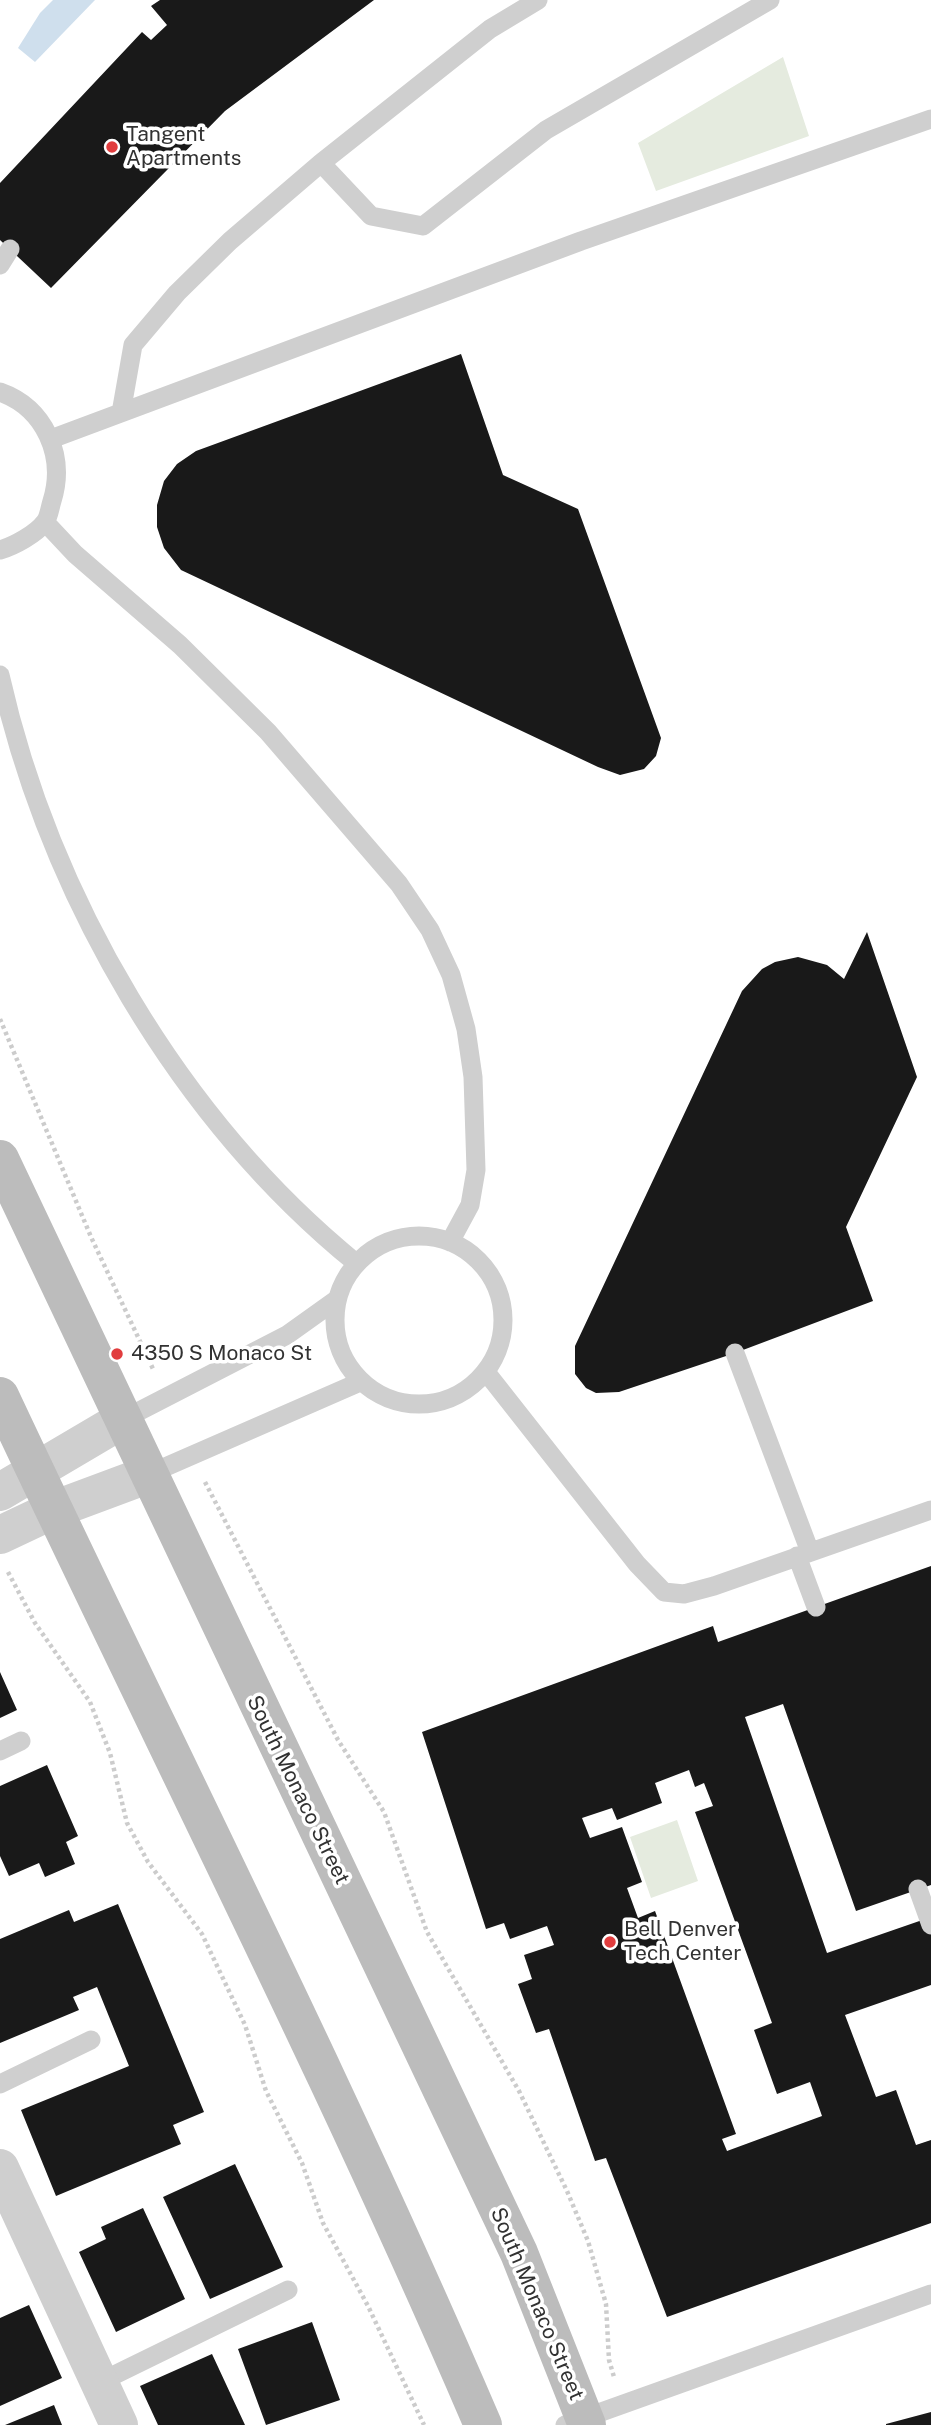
<!DOCTYPE html>
<html>
<head>
<meta charset="utf-8">
<style>
  body { margin:0 }
  canvas { display:block; background:#fff }
</style>
</head>
<body>
<canvas width="931" height="2425"></canvas>
<script>
const context = document.querySelector('canvas').getContext('2d');
context.lineJoin = 'round';
function fill(path, color) { context.fillStyle = color; context.fill(path, 'evenodd'); }
function stroke(path, color, width, dash) { context.strokeStyle = color; context.lineWidth = width; context.lineCap = dash ? 'butt' : 'round'; context.setLineDash(dash || []); context.stroke(path); }
function drawText(font, color, halo, rows, align = 'center') {
  context.font = font + ' "Public Sans",sans-serif'; context.lineWidth = 7; context.setLineDash([]); context.textBaseline = 'middle'; context.strokeStyle = halo; context.fillStyle = color; for (const [text, x, y, turn = 0] of rows) {
    context.save(); context.translate(x, y); context.rotate((+turn || 0) * Math.PI / 180); context.textAlign = isNaN(turn) ? turn : align; if (halo) context.strokeText(text, 0, 0); context.fillText(text, 0, 0); context.restore();
  }
}
const green = new Path2D(`
  M783,57L809,136L656,191L638,143Z
  M677,1820L698,1881L651,1898L630,1837Z`);
const water = new Path2D(`
  M53,0H95L35,62L18,48L40,13Z`);
const building = new Path2D(`
  M160,0H374L225,111L51,288L0,240V183L142,32L151,40L167,25L151,6Z
  M461,354L503,475L578,509L661,738L656,756L644,769L620,775L598,767L181,570L164,548L157,527V505L164,481L177,464L196,451Z
  M867,932L917,1077L846,1227L873,1301L735,1353L619,1392L596,1393L586,1388L575,1374V1346L742,991L762,969L775,962L798,957L827,965L844,979Z
  M931,1566V1885L856,1911L783,1704L745,1717L827,1953L931,1917V1985L845,2015L876,2097L896,2090L916,2145L931,2140V2223L667,2317L606,2158L595,2161L549,2029L536,2033L518,1984L532,1979L524,1955L554,1945L547,1926L510,1939L504,1923L486,1929L422,1732L713,1626L718,1642ZM689,1770L695,1787L704,1783L713,1806L695,1812L772,2023L754,2030L777,2094L810,2082L822,2116L727,2151L722,2139L736,2134L655,1911L638,1918L627,1888L642,1882L622,1827L590,1838L582,1818L612,1808L617,1820L662,1803L655,1783Z
  M0,1672L17,1710L0,1718Z
  M47,1765L78,1836L66,1842L75,1864L45,1877L39,1863L9,1876L0,1856V1786Z
  M118,1904L204,2112L173,2125L181,2144L56,2196L21,2110L129,2066L97,1987L73,1997L79,2010L0,2043V1939L69,1910L74,1922Z
  M235,2164L283,2267L210,2299L163,2197Z
  M143,2208L185,2299L116,2332L79,2252L106,2239L101,2227Z
  M29,2305L62,2378L0,2406V2318Z
  M312,2322L340,2400L266,2425L238,2349Z
  M212,2354L245,2425H158L140,2386Z
  M54,2405L62,2425H5Z
  M931,2412V2425H886V2424Z`);
const path = new Path2D(`
  M0,1019L91,1237L153,1369
  M205,1482L338,1740L384,1812L427,1932L519,2091L567,2191L588,2241L606,2304L609,2360L614,2377
  M8,1572L35,1623L90,1702L110,1753L127,1823L148,1862L202,1934L245,2025L266,2091L302,2163L323,2223L368,2306L424,2425`);
const service = new Path2D(`
  M538,0L490,29L321,163L371,216L423,226L546,130L770,0
  M0,265L10,249
  M0,392C45,408 66,456 52,501C50,507 49,517 45,522C36,534 14,546 0,550
  M121,413L133,345L177,293L230,241L321,163
  M51,439L581,241L931,119
  M45,522L75,554L180,645L268,732L399,884L430,930L451,975L466,1029L473,1077L476,1170L470,1205L450,1242
  M0,675C50,897 179,1119 356,1263
  M335 1320a84 84 0 1 1 168 0a84 84 0 1 1-168 0Z
  M735,1353L810,1552
  M486,1372L637,1564L664,1592L684,1594L714,1586L931,1510
  M122,1420L287,1335L336,1300
  M147,1475L360,1382
  M797,1556L816,1607
  M0,1751L21,1741
  M918,1889L931,1925
  M0,2084L91,2040
  M100,2382L288,2290
  M565,2425L931,2294`);
const minor = new Path2D(`
  M0,1492L122,1420
  M0,1535L53,1510L147,1475
  M0,2168L119,2425`);
const secondary = new Path2D(`
  M0,1159L519,2253L587,2425
  M0,1396C161,1739 334,2077 483,2425`);
const markers = [
  [112,147,7,"#e13d3e"],
  [117,1354,7,"#e13d3e"],
  [610,1942,7,"#e13d3e"]
];
const poiNames = [
  ["Tangent",126,135],
  ["Apartments",126,159],
  ["4350 S Monaco St",131,1354],
  ["Bell Denver",624,1930],
  ["Tech Center",624,1954]
];
const streetNames = [
  ["South Monaco Street",298,1790,64],
  ["South Monaco Street",537,2304,67]
];
fill(green, '#e5ebdf');
fill(water, '#cfdfed');
fill(building, '#191919');
stroke(path, '#ccc', 4.5, [3.5, 3.5]);
stroke(service, '#cfcfcf', 19);
stroke(minor, '#cfcfcf', 38);
stroke(secondary, '#bcbcbc', 38);
for (const [x, y, r, color] of markers) { const dot = new Path2D(); dot.arc(x, y, r, 0, 2 * Math.PI); context.fillStyle = color; context.fill(dot); stroke(dot, '#fff', 2.5); }
drawText('21px', '#323232', '#fff', poiNames, 'left');
drawText('21px', '#323232', '#fff', streetNames);
</script>
</body>
</html>
